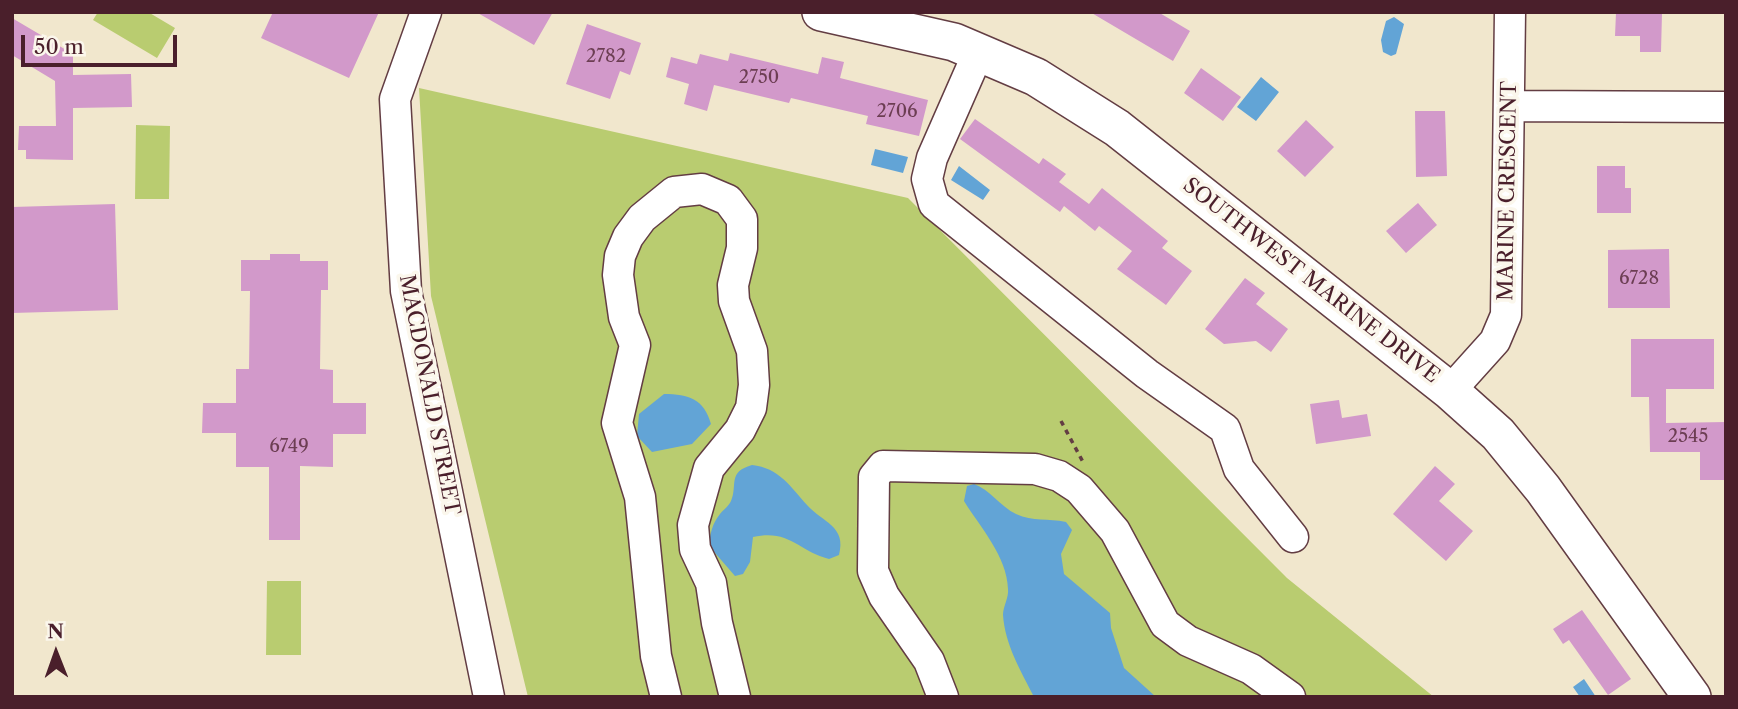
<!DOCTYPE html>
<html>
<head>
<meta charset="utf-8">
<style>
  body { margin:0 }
  #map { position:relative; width:1738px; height:709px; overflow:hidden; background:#f1e7cd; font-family:"Libre Caslon Text",serif }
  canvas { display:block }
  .frame { position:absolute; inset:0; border:14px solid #4a1f2b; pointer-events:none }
  .north { position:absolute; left:21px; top:618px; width:70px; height:70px; -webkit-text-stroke:5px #fbf7ec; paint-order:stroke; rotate:359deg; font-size:19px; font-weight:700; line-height:28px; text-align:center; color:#4a1f2b }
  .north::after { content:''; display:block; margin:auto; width:24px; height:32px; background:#4a1f2b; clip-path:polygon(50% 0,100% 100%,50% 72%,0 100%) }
  .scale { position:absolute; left:21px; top:35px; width:156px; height:32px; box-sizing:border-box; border:4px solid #4a1f2b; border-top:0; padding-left:9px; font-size:21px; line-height:24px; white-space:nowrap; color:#4a1f2b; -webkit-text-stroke:5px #fbf7ec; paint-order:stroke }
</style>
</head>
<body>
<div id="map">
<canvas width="1738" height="709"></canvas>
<div class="frame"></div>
<div class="north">N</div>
<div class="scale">50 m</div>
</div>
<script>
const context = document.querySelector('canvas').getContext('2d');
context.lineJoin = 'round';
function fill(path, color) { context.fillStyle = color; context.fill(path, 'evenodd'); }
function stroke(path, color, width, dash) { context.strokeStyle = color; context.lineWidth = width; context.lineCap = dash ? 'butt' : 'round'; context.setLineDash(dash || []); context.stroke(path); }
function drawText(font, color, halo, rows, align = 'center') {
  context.font = font + ' "Libre Caslon Text",serif'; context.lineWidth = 7; context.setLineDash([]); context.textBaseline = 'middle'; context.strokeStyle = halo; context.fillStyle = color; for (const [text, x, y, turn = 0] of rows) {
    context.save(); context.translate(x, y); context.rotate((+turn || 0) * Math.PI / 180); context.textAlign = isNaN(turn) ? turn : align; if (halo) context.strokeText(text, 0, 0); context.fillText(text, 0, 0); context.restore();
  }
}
const green = new Path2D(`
  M98,12H148L175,28L157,58L93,20Z
  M419,88L908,198L1287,578L1434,697H528L431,296Z
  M136,125L170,126L169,199H135Z
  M267,581H301V655H266Z`);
const water = new Path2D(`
  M1394,17L1404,24L1396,54L1391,56L1383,52L1381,40L1386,21Z
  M1261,77L1279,92L1256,121L1237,107Z
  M875,149L908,157L903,173L871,165Z
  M959,166L990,190L983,200L951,180Z
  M664,394C689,394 704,399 711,424L692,444L652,452L637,436L639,414Z
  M752,465C779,468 790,486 807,505C822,522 847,526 839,555L829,559C798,551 790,529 753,537L750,562L743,574L735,576L709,546C710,534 712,524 720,514C723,510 729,506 731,501C738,485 727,472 752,465Z
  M974,484C989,489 1001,507 1016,514C1033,522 1048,518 1066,522L1072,530L1061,554L1064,574L1110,613L1111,628L1124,668L1156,697H1034C1021,671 1005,645 1003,615C1003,606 1009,598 1008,589C1007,556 980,527 964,501L967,486Z
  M1584,679L1596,697H1580L1573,687Z`);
const building = new Path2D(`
  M273,12H379L349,78L261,38Z
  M476,12H553L534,45Z
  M1090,12H1158L1190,31L1173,61Z
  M1616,13H1662L1661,52H1640V36H1615Z
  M12,18L73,54V75L131,74L132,107L73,108V160L26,159V150H18L19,126H56L55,81L12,55Z
  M587,24L641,43L630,75L620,71L610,99L566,84Z
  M730,53L818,74L822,57L844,62L840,78L928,100L919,136L866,124L868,116L791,98L789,103L714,85L707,111L684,104L689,84L666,77L671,57L697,64L700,54L728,61Z
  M1201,68L1241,97L1223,121L1184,93Z
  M1415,111H1445L1447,176L1416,177Z
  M975,119L1039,164L1043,158L1066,174L1059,182L1089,204L1102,188L1168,241L1162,248L1192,271L1166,305L1117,269L1132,251L1099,226L1095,231L1064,206L1060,212L960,139Z
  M1306,120L1334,147L1305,177L1277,151Z
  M1597,166H1625V188H1631V213H1597Z
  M1418,203L1437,225L1406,253L1386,231Z
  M115,204L118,310L12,313V207Z
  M1669,249L1670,308H1608V250Z
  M270,254H300V261H328V290H321L320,369L333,370V403H366V434H333V467L300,466V540H269V467H236V433H202L203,403H236V369H249L250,291H241V260H270Z
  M1245,278L1265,293L1256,304L1288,329L1271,352L1256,341L1224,344L1205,329Z
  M1631,339H1714V389H1666V423L1726,422V480H1700V452H1650L1649,397H1631Z
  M1339,400L1342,418L1367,414L1371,436L1316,444L1310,404Z
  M1435,466L1455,484L1439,501L1473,531L1446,561L1393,514Z
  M1582,610L1631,679L1608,695L1569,640L1563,644L1553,629Z`);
const path = new Path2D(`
  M1061,421L1083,462`);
const minor = new Path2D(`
  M426,12L395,99L406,291L489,697
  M979,51L932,158L927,179L934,204L1147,374L1225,429L1239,469L1293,537
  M1509,106L1726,107
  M1450,391L1495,341L1506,315L1510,12
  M666,697L656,656L640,497L617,423L635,345L624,317L618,275L620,256L628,237L642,218L674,192L702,189L728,200L742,219V248L733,285L734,301L752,351L754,385L751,408L740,430L709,468L693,525L695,549L711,583L717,623L735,697
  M943,697L929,661L884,596L873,571L874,477L883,466L1035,469L1059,476L1079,489L1115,531L1165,624L1188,641L1251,669L1290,697`);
const major = new Path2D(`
  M821,12L954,42L1036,77L1117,128L1450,391L1498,434L1543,489L1692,697`);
const numberNames = [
  ["2782",606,57],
  ["2750",759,78],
  ["2706",897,112],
  ["6728",1639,279],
  ["2545",1688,437],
  ["6749",289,447]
];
const streetNames = [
  ["MARINE CRESCENT",1508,191,-89],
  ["SOUTHWEST MARINE DRIVE",1311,281,38],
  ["MACDONALD STREET",429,395,79]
];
fill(green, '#b9cc70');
fill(water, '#62a4d6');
fill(building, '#d299ca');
stroke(minor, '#633d43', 33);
stroke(major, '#633d43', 40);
stroke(path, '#633d43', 3.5, [5, 5]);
stroke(minor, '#fff', 30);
stroke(major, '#fff', 37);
drawText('18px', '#6c3e53', null, numberNames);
drawText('21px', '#4a1f2b', '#fbf7ec', streetNames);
</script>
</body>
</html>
